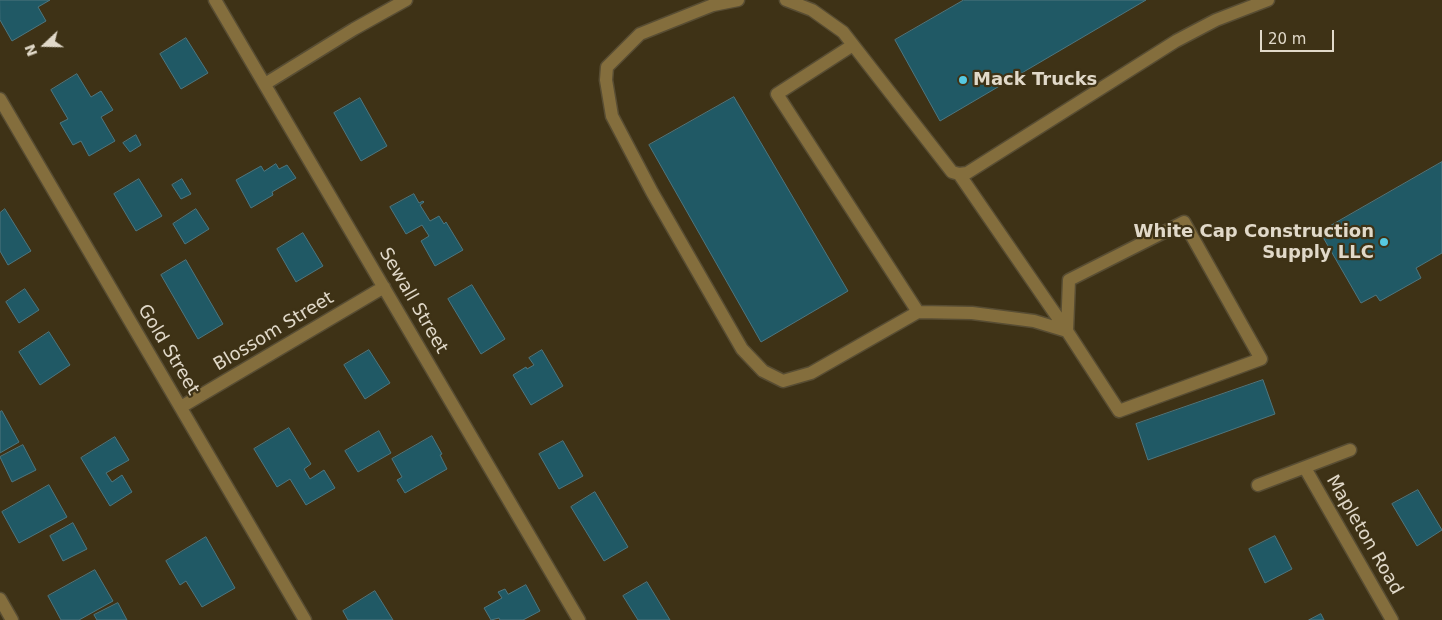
<!DOCTYPE html>
<html>
<head>
<meta charset="utf-8">
<style>
  body { margin:0 }
  #map { position:relative; width:1442px; height:620px; overflow:hidden; background:#3e3216; font-family:"DejaVu Sans",sans-serif }
  canvas { display:block }
  .north { position:absolute; left:20px; top:20px; width:50px; height:50px; -webkit-text-stroke:4px #3e3216; paint-order:stroke; rotate:249deg; font-size:14px; font-weight:700; line-height:20px; text-align:center; color:#e1d9c9 }
  .north::after { content:''; display:block; margin:auto; width:18px; height:22px; background:#e1d9c9; clip-path:polygon(50% 0,100% 100%,50% 72%,0 100%) }
  .scale { position:absolute; left:1260px; top:30px; width:74px; height:22px; box-sizing:border-box; border:2px solid #e1d9c9; border-top:0; padding-left:6px; font-size:15px; line-height:18px; white-space:nowrap; color:#e1d9c9; -webkit-text-stroke:4px #3e3216; paint-order:stroke }
</style>
</head>
<body>
<div id="map">
<canvas width="1442" height="620"></canvas>
<div class="north">N</div>
<div class="scale">20 m</div>
</div>
<script>
const context = document.querySelector('canvas').getContext('2d');
context.lineJoin = 'round';
function fill(path, color) { context.fillStyle = color; context.fill(path, 'evenodd'); }
function stroke(path, color, width, dash) { context.strokeStyle = color; context.lineWidth = width; context.lineCap = dash ? 'butt' : 'round'; context.setLineDash(dash || []); context.stroke(path); }
function drawText(font, color, halo, rows, align = 'center') {
  context.font = font + ' "DejaVu Sans",sans-serif'; context.lineWidth = 4.5; context.setLineDash([]); context.textBaseline = 'middle'; context.strokeStyle = halo; context.fillStyle = color; for (const [text, x, y, turn = 0] of rows) {
    context.save(); context.translate(x, y); context.rotate((+turn || 0) * Math.PI / 180); context.textAlign = isNaN(turn) ? turn : align; if (halo) context.strokeText(text, 0, 0); context.fillText(text, 0, 0); context.restore();
  }
}
const building = new Path2D(`
  M0,0H50L38,7L46,21L12,41L0,20Z
  M964,0H1146L940,121L895,40Z
  M186,38L208,73L181,89L160,54Z
  M77,74L91,97L101,91L113,110L101,117L115,141L89,156L81,141L73,145L60,123L68,119L51,90Z
  M734,97L848,291L761,342L649,145Z
  M360,98L387,146L361,161L334,113Z
  M136,135L141,145L130,152L123,143Z
  M1442,162V253L1416,268L1421,278L1380,301L1376,295L1361,303L1320,232Z
  M276,164L279,169L287,165L296,178L272,192L273,195L251,208L236,180L261,166L264,171Z
  M139,179L162,216L136,231L114,194Z
  M182,179L191,194L181,199L172,185Z
  M414,194L419,203L423,201L424,202L420,205L430,221L439,216L444,224L446,222L463,250L435,266L421,241L429,236L422,225L406,234L390,207Z
  M5,209L31,251L8,265L0,251V213Z
  M196,209L209,229L185,244L173,224Z
  M303,233L323,266L296,282L277,249Z
  M186,260L223,324L198,339L161,275Z
  M472,285L505,339L481,354L448,299Z
  M25,289L39,310L19,323L6,302Z
  M49,332L70,365L40,385L19,352Z
  M369,350L390,383L365,399L344,365Z
  M542,350L563,386L531,405L513,375L526,367L527,369L534,365L529,358Z
  M1263,380L1275,414L1148,460L1136,424Z
  M2,411L19,442L0,453V412Z
  M289,428L311,464L304,469L310,479L324,470L335,488L306,505L290,479L277,487L254,449Z
  M379,431L391,453L358,472L345,451Z
  M432,436L442,454L440,455L447,469L405,493L397,480L402,477L392,459Z
  M115,437L129,460L106,473L112,482L122,475L132,492L110,506L81,458Z
  M563,441L583,476L559,489L539,454Z
  M23,445L36,470L12,482L0,457Z
  M49,485L67,517L19,543L2,512Z
  M1418,490L1442,530L1417,546L1392,504Z
  M595,492L628,547L604,561L571,507Z
  M73,523L87,549L63,561L50,536Z
  M1275,536L1292,569L1265,583L1249,549Z
  M206,537L235,588L202,607L186,581L180,585L166,561Z
  M95,570L113,601L79,620H61L48,596Z
  M647,582L670,620H638L623,596Z
  M526,585L540,611L523,620H500L499,618L491,620L484,608L502,598L498,592L505,589L508,594Z
  M375,591L393,620H348L343,611Z
  M118,603L127,620H97L94,615Z
  M1321,614L1324,620H1309Z`);
const minor = new Path2D(`
  M215,0L579,620
  M738,0L713,5L640,34L607,67L606,80L612,116L652,192L742,349L763,371L783,381L811,373L918,312L972,313L1034,321L1067,331
  M786,0L812,10L843,32L952,172L959,174L967,173L1176,41L1216,20L1268,0
  M853,45L777,94L918,312
  M265,84L354,29L406,0
  M0,99L305,620
  M959,174L1067,331L1119,411L1261,359L1184,222L1069,280L1067,331
  M181,407L384,287
  M1305,468L1392,620
  M1258,485L1350,450
  M0,599L12,620`);
const markers = [
  [963,80,5,"#57c9e1"],
  [1384,242,5,"#57c9e1"]
];
const poiNames = [
  ["Mack Trucks",973,80],
  ["White Cap Construction",1374,232,"right"],
  ["Supply LLC",1374,253,"right"]
];
const streetNames = [
  ["Sewall Street",413,301,60],
  ["Blossom Street",274,332,-31],
  ["Gold Street",168,350,59],
  ["Mapleton Road",1364,535,60]
];
fill(building, '#205965');
stroke(building, '#4e767f', 1);
stroke(minor, '#584d33', 15);
stroke(minor, '#846e3d', 12);
for (const [x, y, r, color] of markers) { const dot = new Path2D(); dot.arc(x, y, r, 0, 2 * Math.PI); context.fillStyle = color; context.fill(dot); stroke(dot, '#3e3216', 2); }
drawText('bold 18px', '#e1d9c9', '#3e3216', poiNames, 'left');
drawText('18px', '#e1d9c9', '#3e3216', streetNames);
</script>
</body>
</html>
